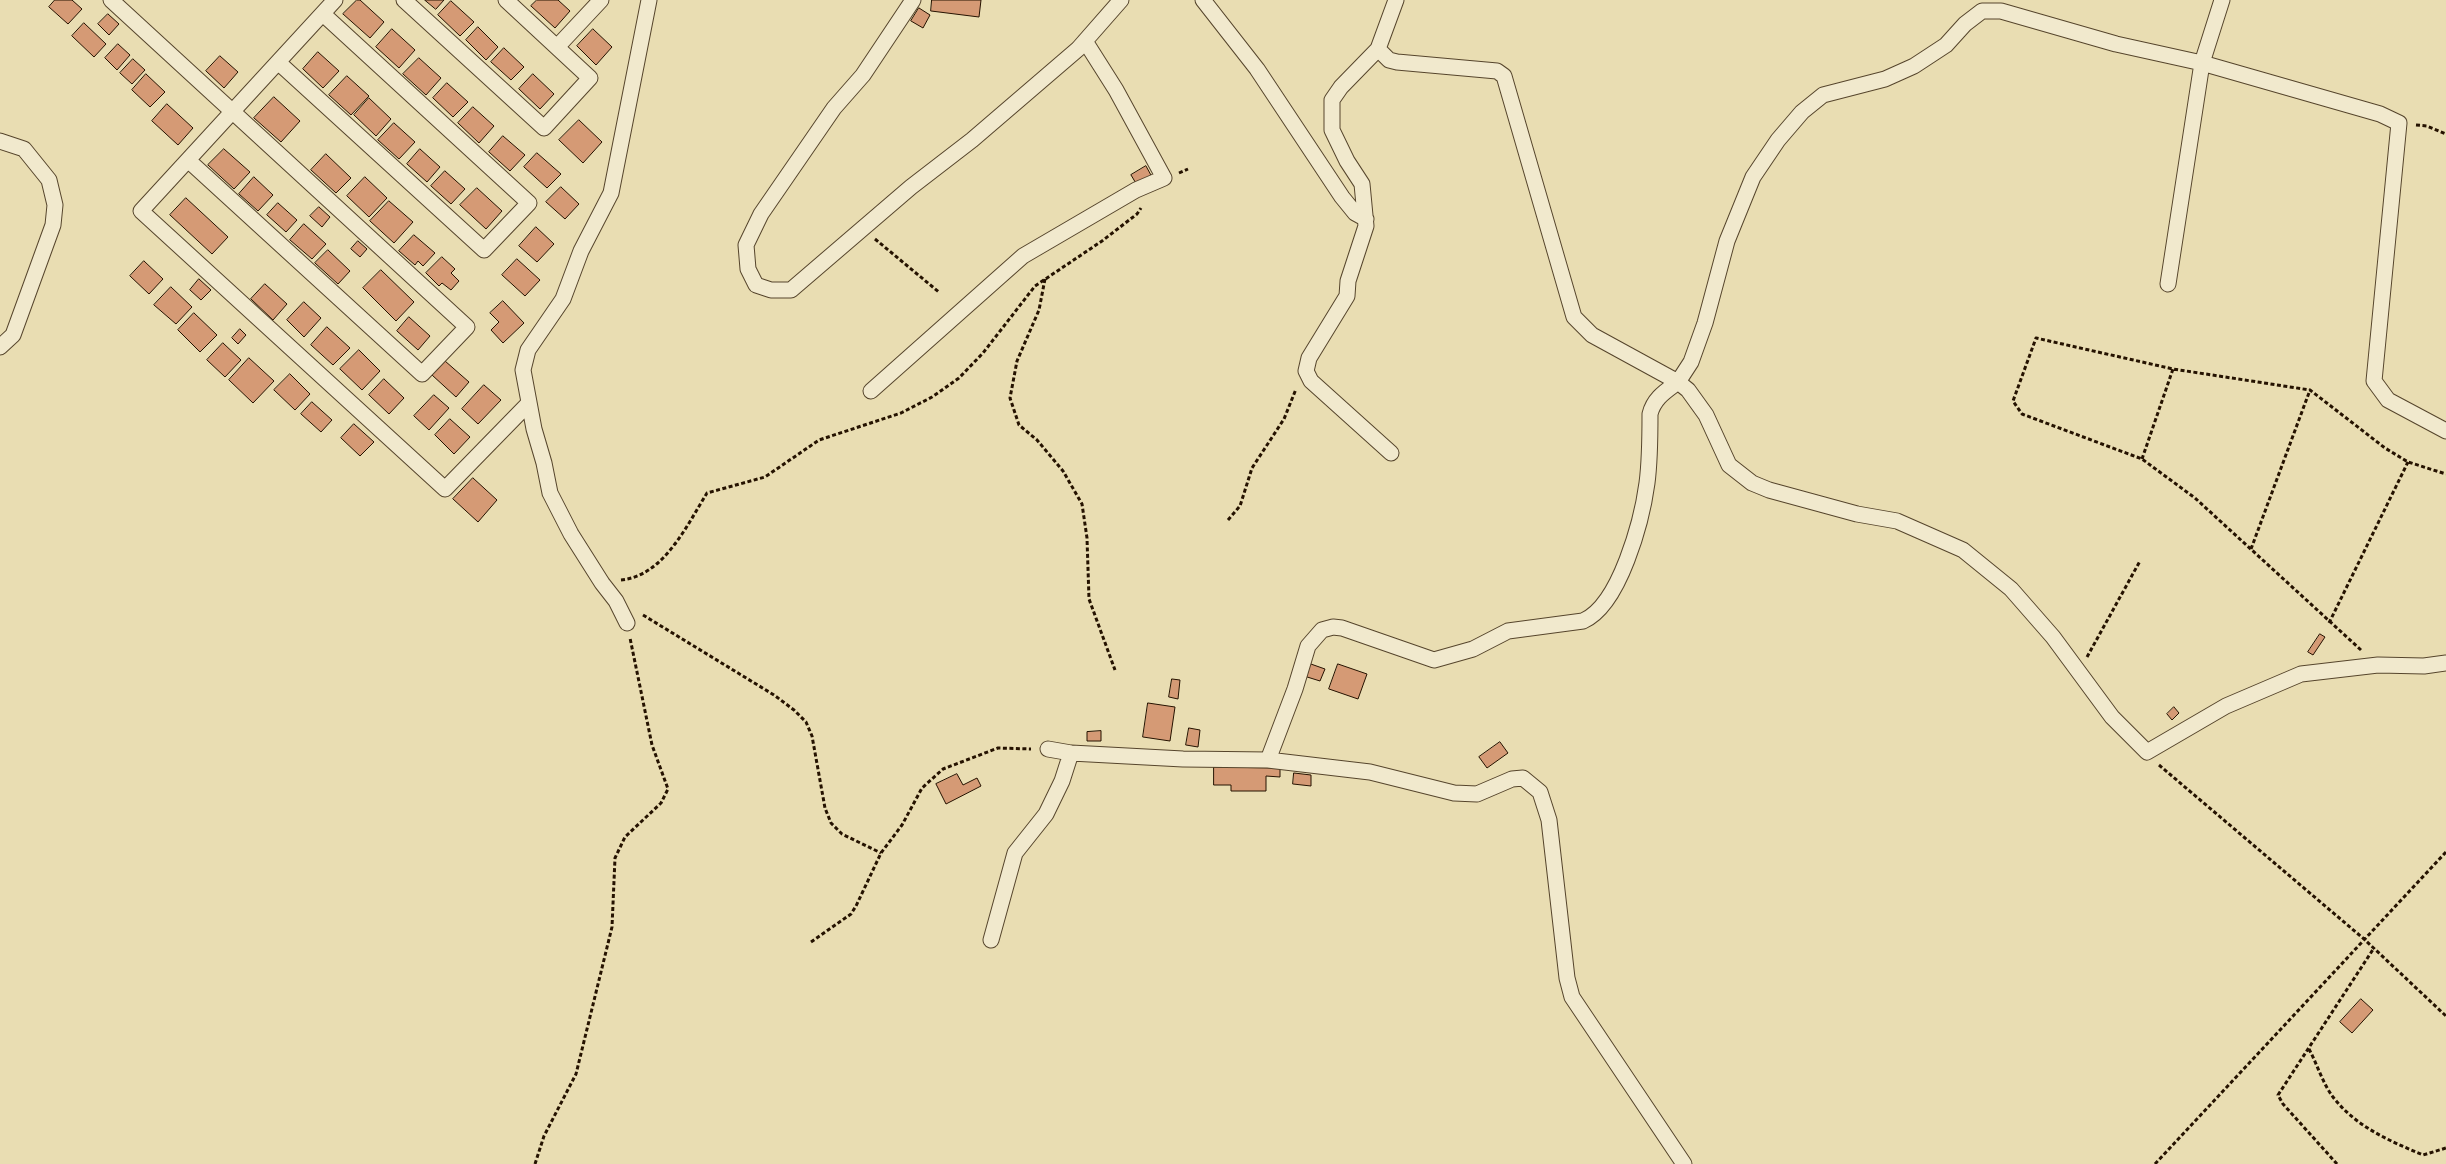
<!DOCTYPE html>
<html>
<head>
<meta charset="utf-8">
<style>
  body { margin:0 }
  canvas { display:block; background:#e9ddb2 }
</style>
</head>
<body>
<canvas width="2446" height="1164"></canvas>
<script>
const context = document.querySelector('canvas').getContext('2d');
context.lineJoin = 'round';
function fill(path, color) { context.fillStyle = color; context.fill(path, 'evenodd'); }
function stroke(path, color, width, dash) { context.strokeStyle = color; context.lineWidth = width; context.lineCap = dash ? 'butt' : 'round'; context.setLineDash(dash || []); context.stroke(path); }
const building = new Path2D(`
  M55,0H72L82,9L68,24L49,7Z
  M357,0H360L384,22L370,38L343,14Z
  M425,0H444L436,9Z
  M537,0H558L570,11L555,28L531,6Z
  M932,0H981L979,17L931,11Z
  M451,1L474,22L460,36L438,15Z
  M919,8L930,15L923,28L911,21Z
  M108,14L119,24L109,35L98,24Z
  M84,23L106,44L94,57L72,36Z
  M478,27L498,47L486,60L466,40Z
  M392,29L415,50L399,68L376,47Z
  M593,29L612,47L596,65L577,46Z
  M118,44L130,55L117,70L105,58Z
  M504,48L524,67L511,80L491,62Z
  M318,52L339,71L323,88L303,69Z
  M220,56L238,72L224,88L206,71Z
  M419,58L441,78L426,95L403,74Z
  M133,59L145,70L132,84L120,73Z
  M146,74L165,92L150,107L132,90Z
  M533,74L554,94L540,109L519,89Z
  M347,76L369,96L351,115L329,95Z
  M447,83L468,102L453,117L433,98Z
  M274,97L300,121L281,142L254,118Z
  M369,98L391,119L376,136L354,115Z
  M167,104L193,128L178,145L152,121Z
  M473,107L494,126L479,143L458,123Z
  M579,120L602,142L583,163L559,140Z
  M394,123L415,142L399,159L378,140Z
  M503,136L525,155L510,171L489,152Z
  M224,149L250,172L234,189L208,165Z
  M420,149L440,167L427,182L407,164Z
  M537,153L561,174L547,188L524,167Z
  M326,154L351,178L336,193L311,170Z
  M1146,166L1152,177L1137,185L1131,175Z
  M445,171L465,189L451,204L431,186Z
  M254,177L273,195L258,211L239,194Z
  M365,177L387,198L369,217L347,196Z
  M561,187L579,204L565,219L546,202Z
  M477,188L502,211L486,229L460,205Z
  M186,198L228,237L212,254L170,215Z
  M389,201L413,222L394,243L370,221Z
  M278,203L297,220L286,232L267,215Z
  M319,207L330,217L322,227L310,216Z
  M304,224L326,244L312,259L290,240Z
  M536,227L554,244L537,262L519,246Z
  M414,235L435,253L423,266L418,261L415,265L399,251Z
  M358,241L367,249L360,257L351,249Z
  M328,250L350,271L338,284L315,263Z
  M442,257L455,269L451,273L459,281L451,290L442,283L439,286L426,273Z
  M517,259L540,280L525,296L502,275Z
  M144,261L163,279L149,294L130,276Z
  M381,270L414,302L396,321L363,288Z
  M199,279L211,290L201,300L190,290Z
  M265,284L287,304L273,320L251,299Z
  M171,287L192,307L176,324L154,305Z
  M503,301L524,323L503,343L491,330L499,322L490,313Z
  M304,302L321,318L304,337L287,320Z
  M194,313L217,335L200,352L178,330Z
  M409,317L430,336L418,350L397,331Z
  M327,327L350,348L333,365L311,345Z
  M240,329L246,335L238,344L232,338Z
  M223,343L241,360L225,377L207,360Z
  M359,350L380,371L362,390L340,369Z
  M249,358L274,381L253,403L229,380Z
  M445,361L469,382L456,397L432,375Z
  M290,374L310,394L295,410L274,390Z
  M384,379L404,398L389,414L369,395Z
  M484,385L501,400L478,424L462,409Z
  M434,395L449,408L429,430L414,416Z
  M312,402L332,420L321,432L301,414Z
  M450,419L470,437L454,454L435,435Z
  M354,424L374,442L360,456L341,438Z
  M473,478L497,500L478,522L453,499Z
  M2320,634L2325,637L2313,655L2308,652Z
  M1308,663L1325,669L1320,681L1304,676Z
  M1338,664L1367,674L1358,699L1329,689Z
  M1172,679L1180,680L1178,699L1169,697Z
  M1148,703L1175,707L1170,741L1143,737Z
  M2174,707L2179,713L2172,720L2167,714Z
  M1189,728L1200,730L1198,747L1186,745Z
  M1101,731V741H1087V732Z
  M1500,742L1508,753L1487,768L1479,757Z
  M1214,767L1280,768V777L1266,776V791H1231V785H1214Z
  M1294,773L1311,775V786L1293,784Z
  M957,774L963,785L977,778L981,786L946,804L936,784Z
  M2361,999L2373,1010L2352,1033L2340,1022Z`);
const path = new Path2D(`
  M2416,125L2427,126L2446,134
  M1179,173L1188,169
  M875,239L940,293
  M1045,279L1039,310L1017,361L1010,398L1019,425L1037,440L1063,471L1082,504L1087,538L1089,599L1115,670
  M2142,459L2173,369
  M1228,520L1240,506L1252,468L1284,419L1296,389
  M2251,549L2310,390
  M621,580C664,576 687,525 707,493L765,477L819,440L901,413L932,397L959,378L983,353L1035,286L1102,241L1137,214L1141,208
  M643,615L774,695L794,710L806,722L812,736L825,808L831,823L842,834L881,853
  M2329,623L2408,462
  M2361,650L2195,498L2142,459L2022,414L2013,401L2036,338L2173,369L2310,390L2385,448L2408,462L2446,474
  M2087,657L2140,561
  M2159,765L2364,939L2446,1016
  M811,942L851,914L856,906L881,853L902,825L922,788L943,769L998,748L1031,749
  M2309,1049C2317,1064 2323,1084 2333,1097C2356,1127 2390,1141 2423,1155L2446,1148
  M535,1164L544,1136L576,1074L612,927L615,858L625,837L661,803L668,789L652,745L630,638
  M2155,1164L2446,852
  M2337,1164L2283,1104L2278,1095L2374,948`);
const street = new Path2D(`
  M111,0L467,327L422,374L189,161
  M335,0L141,211L445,489L529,403
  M404,0L544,128L590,78L506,0
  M913,0L863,75L834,108L761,214L746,245L748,269L756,285L771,290H791L911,187L972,140L1078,49L1121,0
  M1203,0L1257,69L1342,197L1355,213L1366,219
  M557,47L601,0
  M279,63L484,250L529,203L323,14
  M0,141L24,149L49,180L55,205L53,225L13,335L0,347
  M2168,284L2202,63L2222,0
  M871,391L1023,256L1136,190L1164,178L1116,90L1085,41
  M2446,431L2388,400L2374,381L2399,123L2380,114L2202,63L2116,44L2001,11H1982L1965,24L1946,45L1914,66L1885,79L1823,95L1802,112L1778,140L1753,177L1727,241L1705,323L1691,362L1678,382L1688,390L1706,415L1729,465L1752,483L1769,490L1857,514L1897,521L1963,550L2011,589L2053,637L2112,717L2147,752L2226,706L2301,674L2378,665L2424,666L2446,663
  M1391,453L1311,381L1306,371L1309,358L1347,296L1348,281L1366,226L1362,184L1347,161L1332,130V100L1341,87L1378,49L1396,0
  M627,623L616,601L602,583L571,534L550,493L544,463L534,429L523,370L528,350L563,299L581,251L611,193L649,0
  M1048,749L1071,753L1183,759L1268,760L1370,772L1454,793L1477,794L1512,779L1523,778L1540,792L1549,820L1567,978L1572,997L1684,1164
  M1268,760L1295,689L1308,646L1322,630L1333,627L1342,628L1434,660L1473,649L1508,631L1583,621C1620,605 1642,520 1647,483C1650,460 1650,437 1650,414C1654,398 1666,391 1678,382L1592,335L1574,317L1504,76L1497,71L1397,62L1389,60L1378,49
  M991,940L1015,853L1046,814L1062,781L1071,753`);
fill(building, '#d59a75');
stroke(building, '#251200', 1);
stroke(street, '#56452c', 17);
stroke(path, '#251200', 3, [4, 2.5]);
stroke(street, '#f1e9cd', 15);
</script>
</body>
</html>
